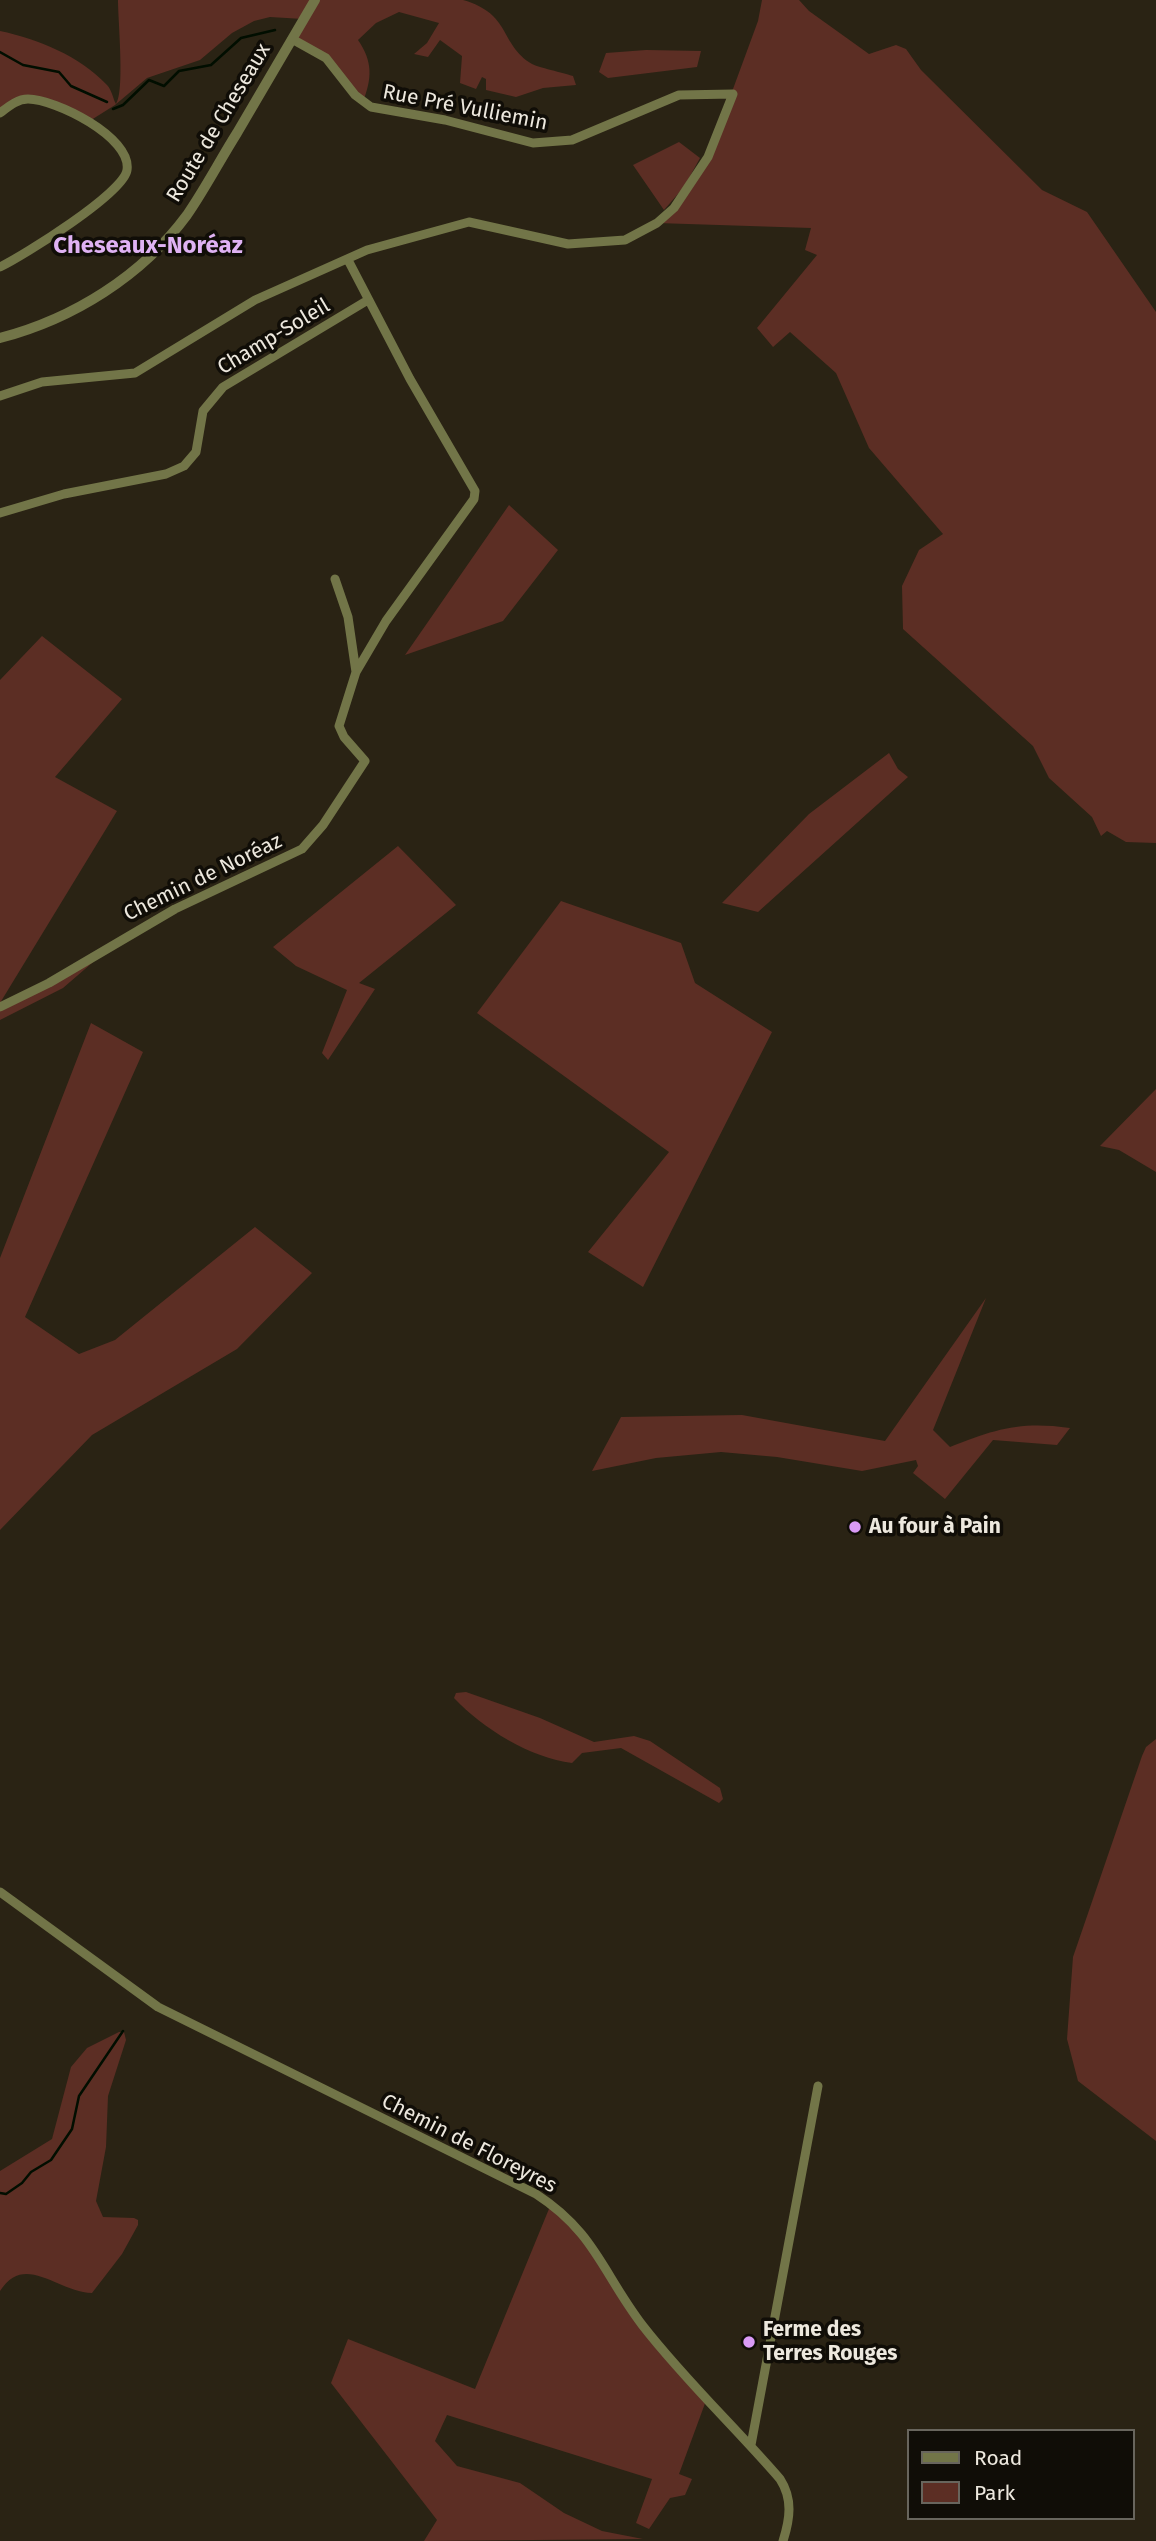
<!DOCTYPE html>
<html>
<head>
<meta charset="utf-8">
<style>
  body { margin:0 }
  #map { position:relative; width:1156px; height:2541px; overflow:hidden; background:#2a2314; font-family:"Fira Sans",sans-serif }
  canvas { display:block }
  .legend { position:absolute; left:907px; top:2429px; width:228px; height:91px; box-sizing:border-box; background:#100d07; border:2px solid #68655d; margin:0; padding:9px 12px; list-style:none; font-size:21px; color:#ede8de }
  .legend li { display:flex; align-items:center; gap:14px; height:35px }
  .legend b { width:35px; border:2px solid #68655d }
</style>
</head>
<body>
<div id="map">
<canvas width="1156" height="2541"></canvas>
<ul class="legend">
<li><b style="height:9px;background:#727548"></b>Road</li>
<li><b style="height:19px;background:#5c2e24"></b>Park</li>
</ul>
</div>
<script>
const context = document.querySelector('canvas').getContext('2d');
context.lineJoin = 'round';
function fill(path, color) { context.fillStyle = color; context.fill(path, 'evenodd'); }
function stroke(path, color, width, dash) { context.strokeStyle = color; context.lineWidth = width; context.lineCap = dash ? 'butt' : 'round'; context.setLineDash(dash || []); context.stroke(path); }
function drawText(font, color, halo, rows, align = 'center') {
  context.font = font + ' "Fira Sans",sans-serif'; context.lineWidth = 7; context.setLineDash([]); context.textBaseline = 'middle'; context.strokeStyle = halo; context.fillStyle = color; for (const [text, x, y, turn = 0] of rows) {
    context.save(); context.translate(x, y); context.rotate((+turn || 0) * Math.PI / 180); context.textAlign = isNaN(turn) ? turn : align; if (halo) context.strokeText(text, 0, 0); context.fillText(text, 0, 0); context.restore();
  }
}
const green = new Path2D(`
  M118,0H463C512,14 499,44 532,64C537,67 564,73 573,76L576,85L543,88L516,97L486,90V79L482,77L476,89L460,83L462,56L440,40L428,57L414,54L427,43L439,23L399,12L376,23L358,40C373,62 372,78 363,102L326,58L292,39L303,19L270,17L254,21L232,33L200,60L147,78L115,105L88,122L27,99L0,113V31C38,39 80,56 107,85C112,90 113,99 116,104C125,91 118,22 118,0Z
  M762,0H799L809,11L869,54L896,45L906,49L921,70L1042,190L1087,212L1156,312V843L1126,842L1107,831L1101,836L1092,817L1049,778L1033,746L903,629L902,586L919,550L943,534L869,448L836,373L790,332L773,347L757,328L817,255L805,250L811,228L657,223L708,157L758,21Z
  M646,50L701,51L697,67L608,78L599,72L606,53Z
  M679,142L700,158L684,187L664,210L633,165Z
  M509,505L558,550L503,621L405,655Z
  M42,636L122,699L55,777L117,811L0,1003V680Z
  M889,753L898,769L908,777L758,912L722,903L809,814Z
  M398,846L456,905L359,983L375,989L328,1060L322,1053L347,990L296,966L273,947Z
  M561,901L681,943L695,983L772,1032L643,1287L588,1252L669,1152L477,1013Z
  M121,938L63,988L0,1020V1007Z
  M91,1023L143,1052L25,1317L79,1354L115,1340L255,1227L312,1273L237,1349L92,1435L0,1530V1258Z
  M1156,1089V1172L1119,1150L1100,1146Z
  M986,1298L933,1430L950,1447C995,1429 1021,1421 1070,1428L1057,1445L993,1440L945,1499L913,1473L918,1466L916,1460L862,1471L777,1457L721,1452L656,1458L592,1471L621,1417L742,1415L885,1441Z
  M466,1692L540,1718L594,1742L634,1736L650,1741L720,1788L723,1799L719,1803L621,1748L582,1753L572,1763C531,1758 483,1729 454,1698L456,1693Z
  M1156,1739V2141L1078,2081L1067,2039L1073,1957L1142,1756L1146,1747Z
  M119,2032H124L126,2040L108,2096L106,2147L96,2201L103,2217L134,2218L138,2220V2225L122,2254L92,2293C57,2292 25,2252 0,2291V2171L52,2139L71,2067L87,2048Z
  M551,2204L566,2215L622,2297L707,2398L679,2474L692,2479L685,2495L670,2498L649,2529L636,2523L652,2479L447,2415L435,2441L457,2466L520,2483L564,2513L602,2531L643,2539L424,2541L437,2520L331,2383L348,2339L475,2389Z`);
const stream = new Path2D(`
  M0,52L23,65L59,72L71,86L107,102
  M113,109L123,105L149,80L164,86L179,71L211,65L241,38L275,30
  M0,2193L6,2194L22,2183L31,2172L51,2160L72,2129L79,2096L123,2031`);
const minor = new Path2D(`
  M0,113C8,107 17,99 28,99C55,99 132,137 127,170C124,193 23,256 0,267
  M348,260L410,379L475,491L474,499L386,621L356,672
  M0,396L42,382L135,373L255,300L367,250L469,222L568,244L625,240L657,223L674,208L708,157L733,94L679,95L572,140L533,143L445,120L371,107L355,95L326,58L292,39
  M0,513L64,494L166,474L184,466L196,452L203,411L223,387L368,300
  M0,1007L49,983L175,909L302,849L323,825L365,761L344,737L339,726L356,672L348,617L335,579
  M0,1892L158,2007L536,2194C595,2232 603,2274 643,2326C685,2380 736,2428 780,2479C793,2499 790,2519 783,2541
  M751,2445L818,2086`);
const tertiary = new Path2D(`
  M0,338C73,319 142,276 187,215C205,189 220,160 237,133C263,89 289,44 315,0`);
const markers = [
  [855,1527,7,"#da9af6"],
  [749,2342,7,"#da9af6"]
];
const streetNames = [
  ["Rue Pré Vulliemin",465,108,11],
  ["Route de Cheseaux",219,123,-59],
  ["Champ-Soleil",274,337,-31],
  ["Chemin de Noréaz",203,878,-26],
  ["Chemin de Floreyres",469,2144,27]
];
const poiNames = [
  ["Au four à Pain",869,1527],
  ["Ferme des",763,2330],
  ["Terres Rouges",763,2354]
];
const quarterNames = [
  ["Cheseaux-Noréaz",148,246]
];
fill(green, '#5c2e24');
stroke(stream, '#010e00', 2.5);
stroke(minor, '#727548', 9);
stroke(tertiary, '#727548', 10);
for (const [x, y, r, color] of markers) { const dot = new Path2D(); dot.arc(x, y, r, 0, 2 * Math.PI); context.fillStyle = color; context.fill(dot); stroke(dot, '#100d07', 2.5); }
drawText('21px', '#ede8de', '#100d07', streetNames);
drawText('bold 21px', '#ede8de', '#100d07', poiNames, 'left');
drawText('bold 24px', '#dfb2f3', '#100d07', quarterNames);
</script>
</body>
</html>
